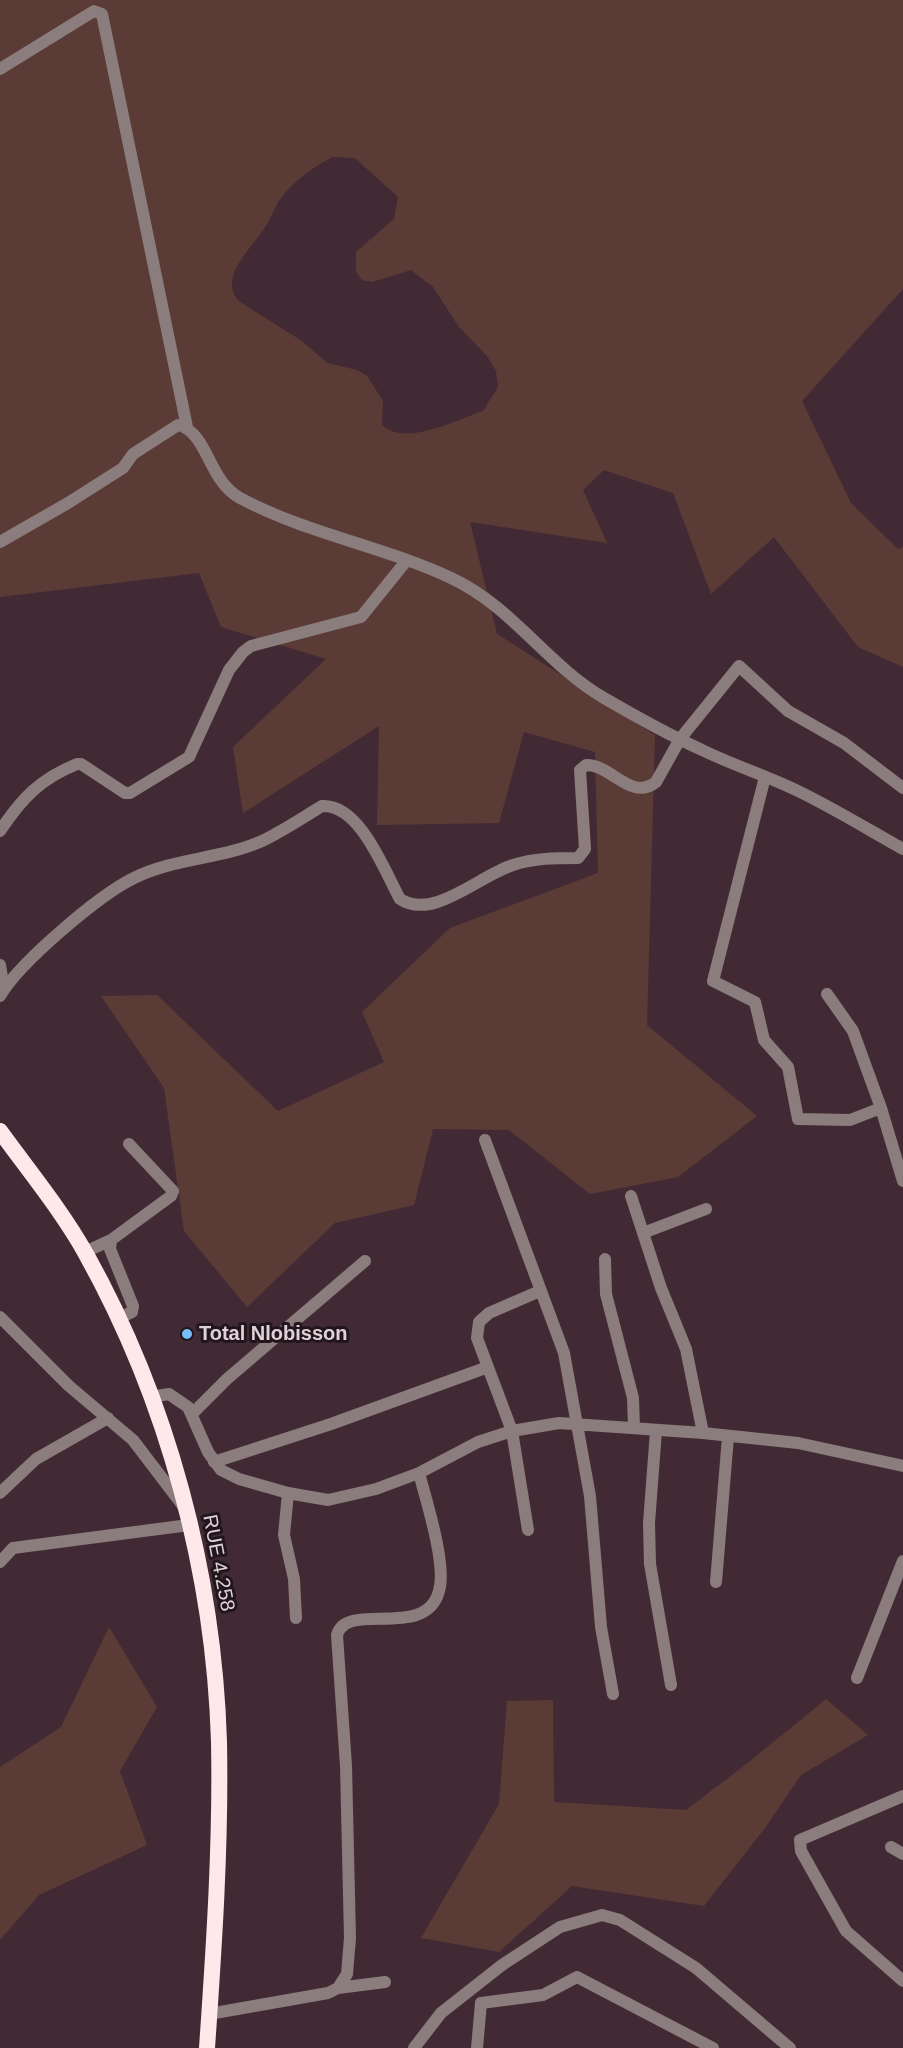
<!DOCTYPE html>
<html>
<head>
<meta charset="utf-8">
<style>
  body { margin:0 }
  canvas { display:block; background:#422a35 }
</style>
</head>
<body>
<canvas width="903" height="2048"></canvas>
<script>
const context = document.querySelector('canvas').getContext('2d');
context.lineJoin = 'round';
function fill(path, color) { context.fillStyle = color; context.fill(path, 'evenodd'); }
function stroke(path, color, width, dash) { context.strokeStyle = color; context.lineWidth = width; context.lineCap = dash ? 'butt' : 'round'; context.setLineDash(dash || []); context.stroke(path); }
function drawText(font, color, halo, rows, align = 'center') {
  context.font = font + ' Helvetica,sans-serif'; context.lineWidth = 6; context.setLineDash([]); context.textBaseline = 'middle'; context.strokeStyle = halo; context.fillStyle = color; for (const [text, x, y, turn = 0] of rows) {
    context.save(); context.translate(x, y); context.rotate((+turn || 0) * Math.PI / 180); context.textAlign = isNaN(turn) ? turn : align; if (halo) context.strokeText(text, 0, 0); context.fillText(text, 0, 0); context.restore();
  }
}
const green = new Path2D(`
  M0,0H903V289L802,401L851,503L898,549L903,547V667L858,647L774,537L711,594L673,493L604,470L583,490L607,543L470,522L497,634L655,735L647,1025L757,1116L678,1177L590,1194L509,1130L433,1129L414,1205L335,1223L247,1307L184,1231L164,1088L101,996L157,995L278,1111L384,1062L362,1012L450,928L598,873L595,752L524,732L499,823L377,825L379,726L243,813L233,747L326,659L221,627L199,573L0,597ZM333,157L355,158L398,197L394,219L356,252V272L362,280L372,282L411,270L433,287L459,327L487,356L496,371L498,387L483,411C456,420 405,447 382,425L383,401L367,376L357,370L327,363L302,341L240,302C217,279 250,250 263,230C270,221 273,210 279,201C291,183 314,166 333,157Z
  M109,1627L157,1707L120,1771L147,1845L39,1895L0,1940V1767L61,1727Z
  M826,1699L868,1735L801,1775L765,1828L704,1906L572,1886L499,1952L421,1938L499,1804L507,1701L553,1700L554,1802L686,1810L749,1762Z`);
const minor = new Path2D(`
  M0,69L94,11L102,14L187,427
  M0,542L68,503L123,468L133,454L178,425C208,432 208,481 240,498C307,534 383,546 451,578C512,606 547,665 604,698C635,716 667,734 700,749C732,765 768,776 800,792C835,809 869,830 903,849
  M765,777L713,981L755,1002L764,1040L788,1067L798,1119L850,1120L881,1108
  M0,831C22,798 40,779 77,764H81L125,793H130L189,757L229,670L243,652L251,646L361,617L407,560
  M0,965L4,989
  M827,994L853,1031L881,1108L903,1181
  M0,996C19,963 99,895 134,878C174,858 222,859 262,841C283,831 302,818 322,806C360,804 384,870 400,899C433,921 480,875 513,865C534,858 556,858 578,858L585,849L580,770L586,765C611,764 631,802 656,782L680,739L739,666L788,711L844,743L903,788
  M485,1140L564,1353L590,1496L601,1627L613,1694
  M631,1196L661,1288L686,1349L703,1433
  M643,1233L706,1209
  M85,1252L111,1240
  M605,1259L606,1294L633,1398L634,1428
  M0,1317L69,1386L133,1440L184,1507
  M119,1318L132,1312L133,1306L110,1249L111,1240L171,1196L173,1191L129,1144
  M151,1397L169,1394L188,1407L208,1452L221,1470L239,1479L288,1493L328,1500L376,1489L419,1473L478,1442L512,1431L559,1423L703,1433L798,1443L903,1466
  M192,1414L227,1379L365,1261
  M656,1431L649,1523L650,1564L671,1685
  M214,1462L331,1424L488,1367
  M0,1493L36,1459L108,1418
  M288,1493L284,1535L294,1579L296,1618
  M528,1530L512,1431L477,1338L479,1322L489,1313L540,1291
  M0,1562L13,1548L189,1525
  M716,1582L728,1437
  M857,1678L903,1561
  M903,1796L800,1840L801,1851L846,1931L903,1981
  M891,1847L903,1854
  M338,1988L385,1982
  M209,2014L328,1993L338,1988L347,1974L350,1938L346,1766L337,1635C346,1600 426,1641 439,1591C447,1565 426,1500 419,1473
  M414,2048L441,2013L502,1965L560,1927L602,1915L620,1920L696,1968L790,2048
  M477,2048L481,2003L543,1995L577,1977L713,2048`);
const highway = new Path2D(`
  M0,1131C29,1171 62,1211 86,1254C168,1401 214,1574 219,1742C221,1844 214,1947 207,2048`);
const markers = [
  [187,1334,6,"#78bff8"]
];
const poiNames = [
  ["Total Nlobisson",199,1334]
];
const streetNames = [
  ["RUE 4.258",218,1563,79]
];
fill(green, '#5a3b35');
stroke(minor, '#8b7c7e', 12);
stroke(highway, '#fee8ea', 16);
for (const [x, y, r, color] of markers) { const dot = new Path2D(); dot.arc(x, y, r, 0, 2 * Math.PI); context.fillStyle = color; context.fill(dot); stroke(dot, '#21161b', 2); }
drawText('bold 20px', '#e0d0d7', '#21161b', poiNames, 'left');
drawText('20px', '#e0d0d7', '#21161b', streetNames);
</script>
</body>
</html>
